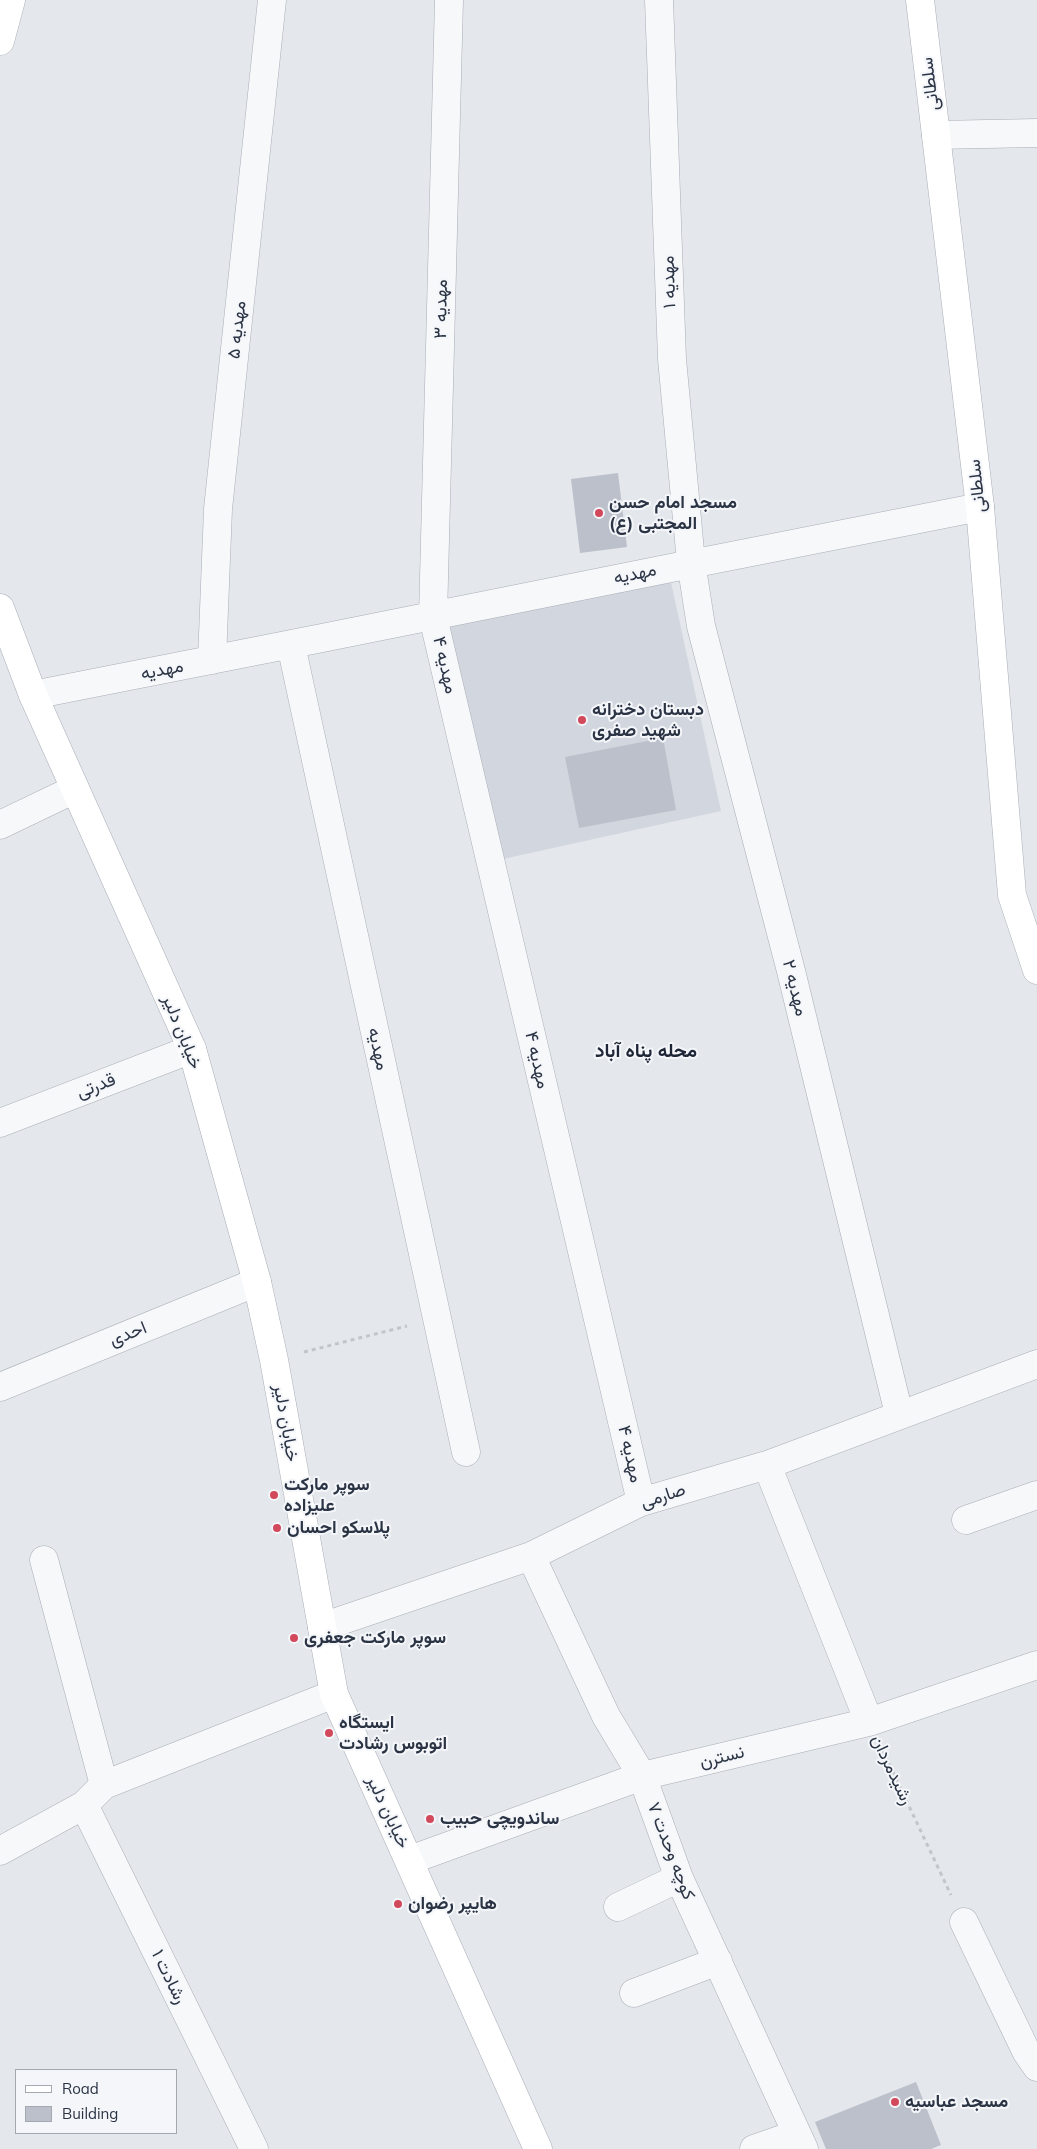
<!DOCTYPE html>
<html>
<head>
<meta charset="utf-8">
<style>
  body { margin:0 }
  #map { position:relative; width:1037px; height:2149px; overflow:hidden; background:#e4e7ec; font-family:Mulish,sans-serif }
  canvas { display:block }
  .legend { position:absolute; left:15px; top:2069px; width:162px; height:65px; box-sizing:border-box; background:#f4f6f9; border:1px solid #a4a8b1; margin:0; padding:6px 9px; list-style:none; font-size:15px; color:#2b3445 }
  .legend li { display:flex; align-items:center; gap:10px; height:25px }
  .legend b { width:25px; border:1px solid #a4a8b1 }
</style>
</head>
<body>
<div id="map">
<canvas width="1037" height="2149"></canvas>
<ul class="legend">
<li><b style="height:6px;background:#fff"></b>Road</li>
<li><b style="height:14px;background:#bbc0ca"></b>Building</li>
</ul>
</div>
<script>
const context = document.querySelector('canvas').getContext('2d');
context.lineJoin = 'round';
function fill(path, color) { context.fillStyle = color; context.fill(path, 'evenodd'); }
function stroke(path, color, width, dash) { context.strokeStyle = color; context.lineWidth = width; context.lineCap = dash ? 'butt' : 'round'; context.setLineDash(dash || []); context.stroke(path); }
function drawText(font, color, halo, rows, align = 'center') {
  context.font = font + ' Mulish,Vazirmatn,sans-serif'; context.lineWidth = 4; context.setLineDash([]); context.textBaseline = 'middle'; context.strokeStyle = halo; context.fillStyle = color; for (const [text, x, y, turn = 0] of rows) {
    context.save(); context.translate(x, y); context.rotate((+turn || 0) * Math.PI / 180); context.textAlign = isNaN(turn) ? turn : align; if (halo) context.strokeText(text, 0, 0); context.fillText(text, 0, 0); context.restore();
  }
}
const built = new Path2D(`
  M670,578L721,811L494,861L444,628Z`);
const building = new Path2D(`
  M618,473L627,547L580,553L571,479Z
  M663,738L676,810L579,828L565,757Z
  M916,2082L941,2145L931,2149H826L815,2122Z`);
const path = new Path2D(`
  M304,1352L407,1326
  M882,1749L951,1895`);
const street = new Path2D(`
  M449,0L433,617L641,1502
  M659,0L672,359L691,562L701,626L791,971L899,1414
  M936,135L1037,133
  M291,645L466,1452
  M212,660L218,509L272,0
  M33,695C349,634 664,568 980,507
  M0,825L75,789
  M0,1123L192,1049
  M0,1387L257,1282
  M767,1465L869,1722
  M966,1520L1037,1495
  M531,1556L606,1716L642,1776L679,1878L804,2149
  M44,1560L104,1785
  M322,1627L531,1556L641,1502L767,1465L1037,1364
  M84,1805L254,2149
  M0,1851L84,1805L104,1785L334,1694
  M410,1860L642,1776L869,1722L1037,1665
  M618,1907L679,1878
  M964,1922L1026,2051L1037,2067
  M634,1993L718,1961
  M754,2149L797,2134`);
const secondary = new Path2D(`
  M920,0L980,507L1012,895L1037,970
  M0,41L11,0
  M0,608L33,695L192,1049L257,1282L274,1360L334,1694L538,2149`);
const markers = [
  [599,513,5,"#d1495b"],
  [582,720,5,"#d1495b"],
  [274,1495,5,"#d1495b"],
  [277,1528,5,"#d1495b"],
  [294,1638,5,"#d1495b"],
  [329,1733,5,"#d1495b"],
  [430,1819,5,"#d1495b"],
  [398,1904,5,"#d1495b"],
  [895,2102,5,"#d1495b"]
];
const streetNames = [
  ["سلطانی",930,84,-97],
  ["مهدیه ۱",669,282,-92],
  ["مهدیه ۳",441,309,-89],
  ["مهدیه ۵",237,330,-84],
  ["سلطانی",977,486,-96],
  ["مهدیه",635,574,-12],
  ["مهدیه ۴",445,665,77],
  ["مهدیه",162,670,-11],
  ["مهدیه ۲",795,988,76],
  ["خیابان دلیر",182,1032,68],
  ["مهدیه",378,1049,78],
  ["مهدیه ۴",537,1060,77],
  ["قدرتی",96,1086,-21],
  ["احدی",128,1334,-22],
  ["خیابان دلیر",286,1423,80],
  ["مهدیه ۴",630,1454,77],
  ["صارمی",663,1496,-18],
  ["نسترن",722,1757,-14],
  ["رشیدمردان",892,1770,65],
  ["خیابان دلیر",388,1812,65],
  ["کوچه وحدت ۷",671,1851,69],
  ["رشادت ۱",169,1977,64]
];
const poiNames = [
  ["مسجد امام حسن",609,503],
  ["المجتبی (ع)",609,524],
  ["دبستان دخترانه",592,710],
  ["شهید صفری",592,731],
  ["سوپر مارکت",284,1485],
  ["علیزاده",284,1506],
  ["پلاسکو احسان",287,1528],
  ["سوپر مارکت جعفری",304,1638],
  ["ایستگاه",339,1723],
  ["اتوبوس رشادت",339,1744],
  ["ساندویچی حبیب",440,1819],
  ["هایپر رضوان",408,1904],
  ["مسجد عباسیه",905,2102]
];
const neighbourhoodNames = [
  ["محله پناه آباد",646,1051]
];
fill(built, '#d2d6de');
fill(building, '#bbc0ca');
stroke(street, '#a9aeb7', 29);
stroke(secondary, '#a9aeb7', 29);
stroke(path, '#c2c5cb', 3, [4, 4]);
stroke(street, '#f7f8fa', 28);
stroke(secondary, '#fff', 28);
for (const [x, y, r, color] of markers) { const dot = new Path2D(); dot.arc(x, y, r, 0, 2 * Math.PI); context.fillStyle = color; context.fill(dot); stroke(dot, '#f4f6f9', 2); }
drawText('18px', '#2b3445', '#f4f6f9', streetNames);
drawText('bold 18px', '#2b3445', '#f4f6f9', poiNames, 'left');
drawText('bold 19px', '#1d2536', '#f4f6f9', neighbourhoodNames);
</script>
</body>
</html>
